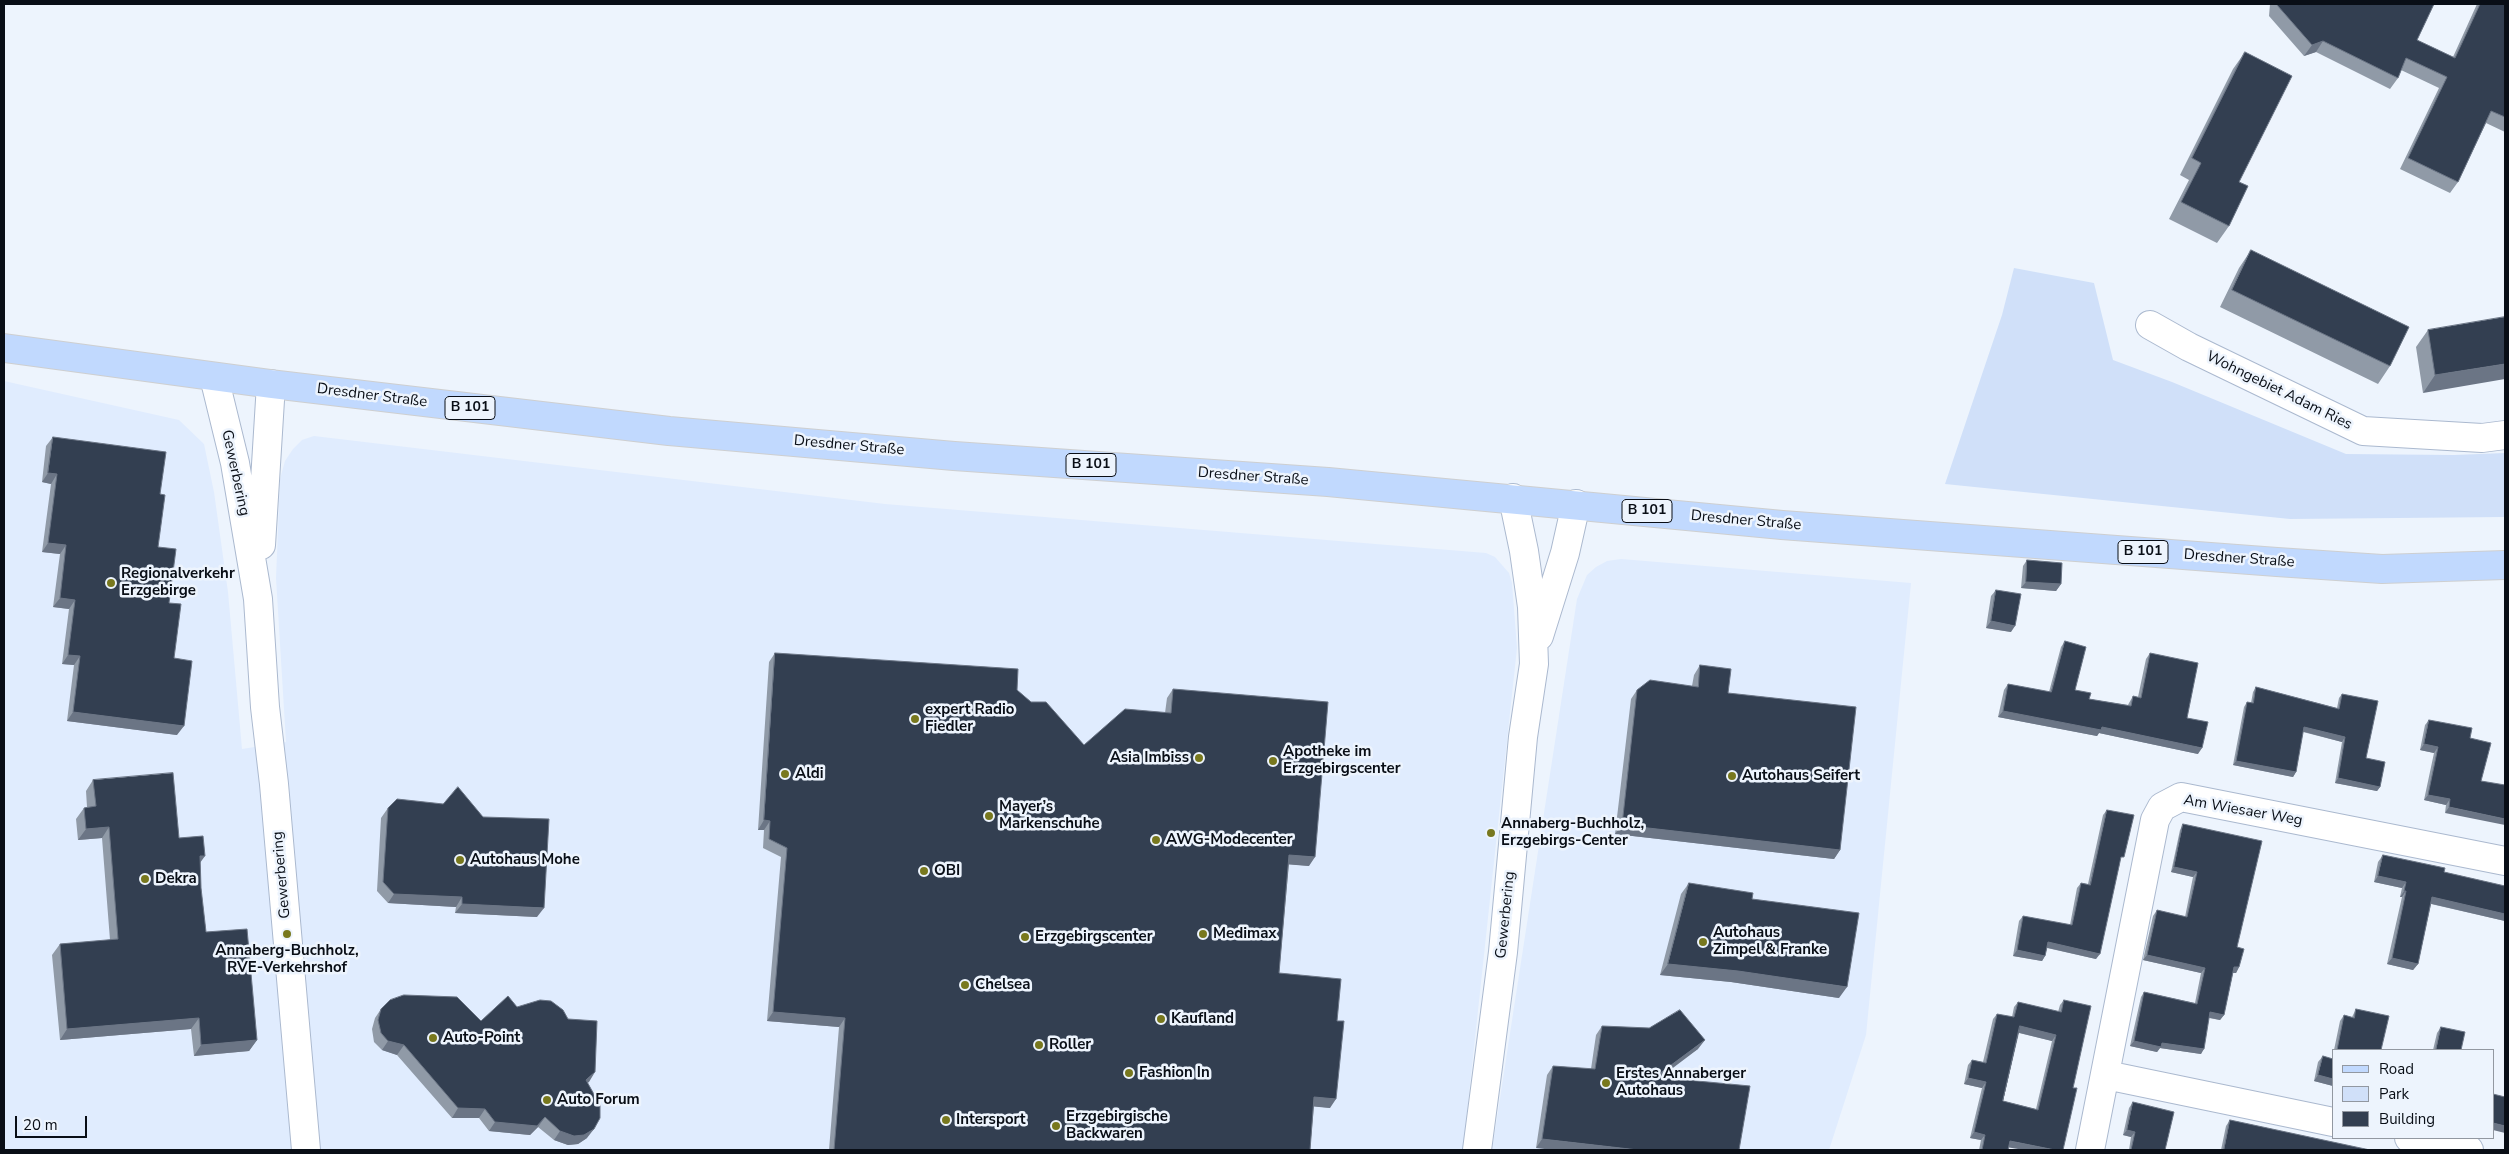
<!DOCTYPE html>
<html>
<head>
<meta charset="utf-8">
<style>
  body { margin:0 }
  #map { position:relative; width:2509px; height:1154px; overflow:hidden; background:#edf4fd; font-family:"Nunito Sans",sans-serif }
  canvas { display:block }
  .frame { position:absolute; inset:0; border:5px solid #090e16; pointer-events:none }
  .legend { position:absolute; left:2332px; top:1049px; width:162px; height:90px; box-sizing:border-box; background:#edf4fd; border:1px solid #9298a1; margin:0; padding:6px 9px; list-style:none; font-size:15px; color:#090e16 }
  .legend li { display:flex; align-items:center; gap:10px; height:25px }
  .legend b { width:25px; border:1px solid #9298a1 }
  .scale { position:absolute; left:15px; top:1116px; width:72px; height:22px; box-sizing:border-box; border:2px solid #090e16; border-top:0; padding-left:6px; font-size:15px; line-height:18px; white-space:nowrap; color:#090e16; -webkit-text-stroke:4px #edf4fd; paint-order:stroke }
</style>
</head>
<body>
<div id="map">
<canvas width="2509" height="1154"></canvas>
<div class="frame"></div>
<ul class="legend">
<li><b style="height:6px;background:#c1d9fe"></b>Road</li>
<li><b style="height:14px;background:#d0e0f9"></b>Park</li>
<li><b style="height:14px;background:#333f51"></b>Building</li>
</ul>
<div class="scale">20 m</div>
</div>
<script>
const context = document.querySelector('canvas').getContext('2d');
context.lineJoin = 'round';
function fill(path, color) { context.fillStyle = color; context.fill(path, 'evenodd'); }
function stroke(path, color, width, dash) { context.strokeStyle = color; context.lineWidth = width; context.lineCap = dash ? 'butt' : 'round'; context.setLineDash(dash || []); context.stroke(path); }
function drawText(font, color, halo, rows, align = 'center') {
  context.font = font + ' "Nunito Sans",sans-serif'; context.lineWidth = 5; context.setLineDash([]); context.textBaseline = 'middle'; context.strokeStyle = halo; context.fillStyle = color; for (const [text, x, y, turn = 0] of rows) {
    context.save(); context.translate(x, y); context.rotate((+turn || 0) * Math.PI / 180); context.textAlign = isNaN(turn) ? turn : align; if (halo) context.strokeText(text, 0, 0); context.fillText(text, 0, 0); context.restore();
  }
}
const built = new Path2D(`
  M4,381L179,420L204,444L214,492L228,592L242,749L286,742L276,578L280,479L285,461L293,449L302,440L314,436L885,504L1486,553L1495,557L1509,573L1512,583L1517,648L1463,1150H4Z
  M1621,559L1911,583L1866,1035L1829,1150H1492L1577,599L1587,575L1596,567L1607,561Z`);
const green = new Path2D(`
  M2014,268L2094,283L2113,360L2172,382L2346,454L2454,455L2505,453V517L2290,519L1945,484L2002,315Z`);
const minor = new Path2D(`
  M2150,325L2189,347L2363,431L2482,438L2505,435
  M214,377L235,463L258,599L265,707L274,784L306,1150
  M261,545L271,384
  M1539,636L1565,553L1576,504
  M2106,1075L2333,1122
  M2409,1138L2469,1150
  M1477,1150L1503,952L1523,737L1534,664L1532,607L1524,551L1513,498
  M2090,1150L2155,820L2162,807L2181,797L2505,861`);
const major = new Path2D(`
  M4,348L271,384L669,431L954,456L1328,482L1782,525L2277,562L2382,569L2505,565`);
const wall = new Path2D(`
  M2270,4H2434L2417,40L2453,57L2477,4H2505V132L2486,123L2458,182L2450,193L2400,169L2439,88L2401,70L2398,78L2390,89L2316,52L2304,56L2269,16Z
  M2245,52L2239,182L2229,226L2217,243L2169,219L2189,180L2180,175L2233,69Z
  M2251,250L2390,366L2378,384L2220,307L2239,268Z
  M2505,317L2423,393L2416,347L2428,330Z
  M53,437L160,494L158,547L169,603L174,658L177,735L67,721L74,665L62,664L69,609L53,607L60,554L42,552L51,484L42,482L46,446Z
  M2027,560L2061,584L2056,591L2021,588L2023,566Z
  M1996,590L2011,632L1986,628L1991,596Z
  M2065,641L2075,690L2089,699L2128,705L2129,703L2133,696L2138,697L2146,659L2150,653L2187,718L2198,754L2099,733L2097,736L1998,717L2004,690L2008,684L2049,692L2061,647Z
  M775,653L1017,690L1031,702L1084,745L1165,713L1167,698L1173,689L1309,866L1289,864L1279,973L1337,1021L1330,1108L1314,1106L1310,1150H829L839,1027L767,1021L781,857L763,848L764,830H758L769,662Z
  M1700,665L1728,693L1840,850L1834,859L1615,834L1631,699L1637,690L1692,686L1694,675Z
  M2256,687L2337,708L2339,698L2342,694L2366,758L2380,787L2377,791L2335,783L2342,742L2303,732L2296,772L2293,777L2233,765L2244,707L2247,702L2251,703L2253,692Z
  M2429,720L2470,738L2481,781L2445,813L2446,805L2424,800L2434,753L2420,750L2425,725Z
  M93,780L179,838L200,863L201,888L206,932L257,1040L249,1051L194,1056L191,1029L60,1040L52,955L60,944L110,940L102,838L78,840L76,819L84,808L87,807L86,791Z
  M388,808L537,917L455,913L456,907L388,903L377,891L381,818Z
  M2107,810L2120,863L2096,959L2047,948L2045,956L2042,961L2013,956L2019,921L2023,916L2070,925L2077,888L2081,883L2088,884L2103,815Z
  M2183,824L2237,947L2239,967L2236,973H2233L2224,1015L2220,1020L2209,1018L2201,1054L2160,1048L2157,1052L2130,1046L2141,997L2144,992L2195,1003L2201,973L2143,960L2153,916L2157,910L2185,917L2193,877L2171,872L2180,830Z
  M2383,855L2444,872L2505,886V921L2431,904L2418,964L2413,970L2387,964L2402,897H2400L2402,888L2374,882L2378,862Z
  M1689,883L1752,899L1839,998L1731,982L1660,975L1681,894Z
  M2064,1000L2073,1088L2009,1147L2008,1150H1979L1981,1140L1970,1138L1982,1088L1964,1084L1968,1065L1972,1060L1983,1062L1993,1019L1997,1014L2012,1017L2014,1007L2018,1002L2058,1012L2060,1005ZM2019,1033L2052,1041L2036,1109L2003,1101Z
  M517,1007L588,1082L587,1138L578,1144L568,1145L554,1140L538,1127L530,1135L489,1131L479,1118H452L397,1055L382,1050L374,1042L372,1029L375,1018L381,1009L481,1021Z
  M2356,1009L2381,1050H2334L2340,1021L2344,1015L2352,1017Z
  M1602,1026L1698,1049L1536,1148L1547,1075L1553,1066L1591,1069L1596,1035Z
  M2441,1027L2461,1050H2433L2437,1033Z
  M2333,1055V1086L2314,1081L2318,1062L2323,1056L2332,1059Z
  M2133,1102L2165,1150H2129L2131,1137L2123,1135L2129,1108Z
  M2230,1120L2369,1150H2221L2226,1126Z`);
const shadedWall = new Path2D(`
  M2323,41L2316,52L2304,56L2312,45Z
  M2505,364V379L2423,393L2435,375Z
  M48,473L57,474L51,484L42,482Z
  M48,543L66,545L60,554L42,552Z
  M2026,582L2061,584L2056,591L2021,588Z
  M60,598L75,600L69,609L53,607Z
  M1991,621L2015,626L2011,632L1986,628Z
  M68,655L80,656L74,665L62,664Z
  M2003,711L2102,727L2202,748L2198,754L2099,733L2097,736L1998,717Z
  M73,712L184,726L177,735L67,721Z
  M2304,727L2345,737L2342,742L2301,731Z
  M2424,744L2438,747L2434,753L2420,750Z
  M2236,761L2296,772L2293,777L2233,765Z
  M2338,778L2380,787L2377,791L2335,783Z
  M2428,795L2450,799L2446,805L2424,800Z
  M2449,807L2505,819V825L2445,813Z
  M764,820L770,821L764,830H758Z
  M1622,825L1840,850L1834,859L1615,834Z
  M109,827L102,838L78,840L86,829Z
  M1289,855L1315,857L1309,866L1283,864Z
  M200,856H205L197,867Z
  M2174,867L2197,872L2193,877L2171,872Z
  M2378,876L2406,882L2402,888L2374,882Z
  M2404,891H2406L2402,897H2400Z
  M394,894L462,897L456,907L388,903Z
  M2432,897L2505,914V921L2428,903Z
  M462,904L544,908L537,917L455,913Z
  M2048,942L2100,954L2096,959L2044,947Z
  M2017,950L2045,956L2042,961L2013,956Z
  M2147,955L2205,968L2201,973L2143,960Z
  M2392,958L2418,964L2413,970L2387,964Z
  M1668,964L1738,971L1847,987L1839,998L1731,982L1660,975Z
  M2234,967H2239L2236,973H2230Z
  M773,1012L845,1018L839,1027L767,1021Z
  M2210,1012L2224,1015L2220,1020L2206,1017Z
  M199,1018L191,1029L60,1040L67,1029Z
  M2020,1026L2056,1035L2052,1041L2016,1032Z
  M257,1040L249,1051L194,1056L201,1045Z
  M1705,1040L1698,1049L1649,1086L1655,1077Z
  M388,1041L404,1045L397,1055L382,1050Z
  M2134,1041L2162,1043L2204,1049L2201,1054L2160,1048L2157,1052L2130,1046Z
  M595,1072L589,1082L580,1089L586,1080Z
  M2318,1075L2333,1079V1086L2314,1081Z
  M1968,1078L1986,1082L1982,1088L1964,1084Z
  M1314,1097L1336,1099L1330,1108L1308,1106Z
  M458,1108L485,1109L479,1118H452Z
  M545,1117L538,1127L530,1135L489,1131L495,1122Z
  M2493,1123L2505,1126V1133L2493,1130Z
  M594,1129L587,1138L578,1144L568,1145L554,1140L560,1131Z
  M2127,1130L2135,1132L2131,1137L2123,1135Z
  M1974,1132L1985,1135L1981,1140L1970,1138Z
  M1542,1139L1638,1150H1553L1536,1148Z
  M2010,1141L2055,1150H2024L2006,1147Z`);
const building = new Path2D(`
  M2277,4H2434L2417,40L2455,58L2480,4H2505V117L2491,111L2458,182L2408,158L2447,77L2406,58L2398,78L2323,41L2312,45L2277,5Z
  M2245,52L2292,76L2239,182L2248,186L2229,226L2181,202L2201,163L2192,158Z
  M2251,250L2409,327L2390,366L2232,290Z
  M2505,317V364L2435,375L2428,330Z
  M53,437L166,452L160,494L165,495L158,547L176,549L169,603L181,604L174,658L192,661L184,726L73,712L80,656L68,655L75,600L60,598L66,545L48,543L57,474L48,473Z
  M2027,560L2062,563L2061,584L2026,582Z
  M1996,590L2021,594L2015,626L1991,621Z
  M2065,641L2086,647L2075,690L2091,693L2089,699L2131,706L2133,696L2141,698L2150,653L2198,663L2187,718L2208,722L2202,748L2102,727L2101,730L2003,711L2008,684L2051,692Z
  M775,653L1018,669L1017,690L1031,702H1046L1084,745L1125,709L1171,713L1173,689L1328,702L1315,857L1289,855L1279,973L1341,979L1337,1021H1344L1336,1099L1314,1097L1310,1150H834L845,1018L773,1012L787,848L769,839L770,821L764,820Z
  M1700,665L1731,669L1728,693L1856,707L1840,850L1622,825L1637,690L1650,680L1698,687Z
  M2256,687L2339,709L2342,694L2378,701L2366,758L2385,762L2380,787L2338,778L2345,737L2304,727L2296,772L2236,761L2247,702L2253,703Z
  M2429,720L2472,728L2470,738L2491,743L2481,781L2505,785V819L2449,807L2450,799L2428,795L2438,747L2424,744Z
  M173,773L179,838L203,836L205,856H200L201,888L206,932L247,929L257,1040L201,1045L199,1018L67,1029L60,944L118,939L109,827L86,829L84,808L96,806L93,780Z
  M458,787L483,817L549,819L544,908L462,904V897L394,894L383,882L388,808L397,799L443,804Z
  M2107,810L2134,815L2124,857H2121L2100,954L2048,942L2045,956L2017,950L2023,916L2072,925L2081,883L2090,885Z
  M2183,824L2262,841L2237,947L2244,949L2239,967H2234L2224,1015L2210,1012L2204,1049L2162,1043L2161,1047L2134,1041L2144,992L2197,1004L2205,968L2147,955L2157,910L2187,917L2197,872L2174,867Z
  M2383,855L2445,868L2444,872L2505,886V914L2432,897L2418,964L2392,958L2406,891H2404L2406,882L2378,876Z
  M1689,883L1753,893L1752,899L1859,913L1847,987L1738,971L1668,964Z
  M404,995L457,997L481,1021L508,996L517,1007L540,1000L551,1001L563,1010L568,1019L597,1021L595,1072L586,1080L600,1105V1118L594,1129L584,1135L574,1136L560,1131L545,1117L537,1126L495,1122L485,1109L458,1108L404,1045L388,1041L381,1033L378,1020L381,1009L390,1000Z
  M2064,1000L2091,1006L2073,1088H2077L2063,1150H2055L2010,1141L2008,1150H1982L1985,1135L1974,1132L1986,1082L1968,1078L1972,1060L1986,1063L1997,1014L2014,1017L2018,1002L2061,1012ZM2020,1026L2056,1035L2038,1110L2003,1101Z
  M2356,1009L2389,1016L2381,1050H2337L2344,1015L2354,1018Z
  M1680,1010L1705,1040L1655,1077L1750,1086L1739,1150H1638L1542,1139L1553,1066L1595,1069L1602,1026L1649,1028Z
  M2441,1027L2465,1032L2461,1050H2436Z
  M2323,1056L2333,1059V1079L2318,1075Z
  M2493,1094L2505,1097V1126L2493,1123Z
  M2133,1102L2174,1112L2165,1150H2131L2135,1132L2127,1130Z
  M2230,1120L2370,1150H2224Z`);
const markers = [
  [111,583,5,"#78781e"],
  [915,719,5,"#78781e"],
  [1199,758,5,"#78781e"],
  [1273,761,5,"#78781e"],
  [785,774,5,"#78781e"],
  [1732,776,5,"#78781e"],
  [989,816,5,"#78781e"],
  [1491,833,5,"#78781e"],
  [1156,840,5,"#78781e"],
  [460,860,5,"#78781e"],
  [924,871,5,"#78781e"],
  [145,879,5,"#78781e"],
  [287,934,5,"#78781e"],
  [1203,934,5,"#78781e"],
  [1025,937,5,"#78781e"],
  [1703,942,5,"#78781e"],
  [965,985,5,"#78781e"],
  [1161,1019,5,"#78781e"],
  [433,1038,5,"#78781e"],
  [1039,1045,5,"#78781e"],
  [1129,1073,5,"#78781e"],
  [1606,1083,5,"#78781e"],
  [547,1100,5,"#78781e"],
  [946,1120,5,"#78781e"],
  [1056,1126,5,"#78781e"]
];
const shields = [
  [470,408,50],
  [1091,465,50],
  [1647,511,50],
  [2143,552,50]
];
const shieldNames = [
  ["B 101",470,408],
  ["B 101",1091,465],
  ["B 101",1647,511],
  ["B 101",2143,552]
];
const streetNames = [
  ["Wohngebiet Adam Ries",2279,391,26],
  ["Dresdner Straße",372,396,7],
  ["Dresdner Straße",849,446,5],
  ["Gewerbering",235,473,78],
  ["Dresdner Straße",1253,477,4],
  ["Dresdner Straße",1746,521,5],
  ["Dresdner Straße",2239,559,4],
  ["Am Wiesaer Weg",2243,811,10],
  ["Gewerbering",282,875,-95],
  ["Gewerbering",1506,915,-84]
];
const poiNames = [
  ["Regionalverkehr",121,574],
  ["Erzgebirge",121,591],
  ["expert Radio",925,710],
  ["Fiedler",925,727],
  ["Apotheke im",1283,752],
  ["Erzgebirgscenter",1283,769],
  ["Asia Imbiss",1189,758,"right"],
  ["Aldi",795,774],
  ["Autohaus Seifert",1742,776],
  ["Mayer’s",999,807],
  ["Markenschuhe",999,824],
  ["Annaberg-Buchholz,",1501,824],
  ["Erzgebirgs-Center",1501,841],
  ["AWG-Modecenter",1166,840],
  ["Autohaus Mohe",470,860],
  ["OBI",934,871],
  ["Dekra",155,879],
  ["Autohaus",1713,933],
  ["Zimpel & Franke",1713,950],
  ["Medimax",1213,934],
  ["Erzgebirgscenter",1035,937],
  ["Annaberg-Buchholz,",287,951,"center"],
  ["RVE-Verkehrshof",287,968,"center"],
  ["Chelsea",975,985],
  ["Kaufland",1171,1019],
  ["Auto-Point",443,1038],
  ["Roller",1049,1045],
  ["Fashion In",1139,1073],
  ["Erstes Annaberger",1616,1074],
  ["Autohaus",1616,1091],
  ["Auto Forum",557,1100],
  ["Erzgebirgische",1066,1117],
  ["Backwaren",1066,1134],
  ["Intersport",956,1120]
];
fill(built, '#e0ecfe');
fill(green, '#d0e0f9');
stroke(minor, '#abb9cf', 30);
stroke(major, '#cecfd0', 30);
stroke(minor, '#fff', 28);
stroke(major, '#c1d9fe', 28);
fill(wall, '#909aa7');
fill(shadedWall, '#6b7585');
fill(building, '#333f51');
stroke(building, '#6b7585', 1);
for (const [x, y, r, color] of markers) { const dot = new Path2D(); dot.arc(x, y, r, 0, 2 * Math.PI); context.fillStyle = color; context.fill(dot); stroke(dot, '#edf4fd', 2); }
for (const [x, y, w] of shields) { const box = new Path2D(); box.roundRect(x - w / 2, y - 11.5, w, 23, 4); context.fillStyle = '#edf4fd'; context.fill(box); stroke(box, '#090e16', 1); }
drawText('bold 14px', '#090e16', null, shieldNames);
drawText('15px', '#090e16', '#edf4fd', streetNames);
drawText('bold 15px', '#090e16', '#edf4fd', poiNames, 'left');
</script>
</body>
</html>
